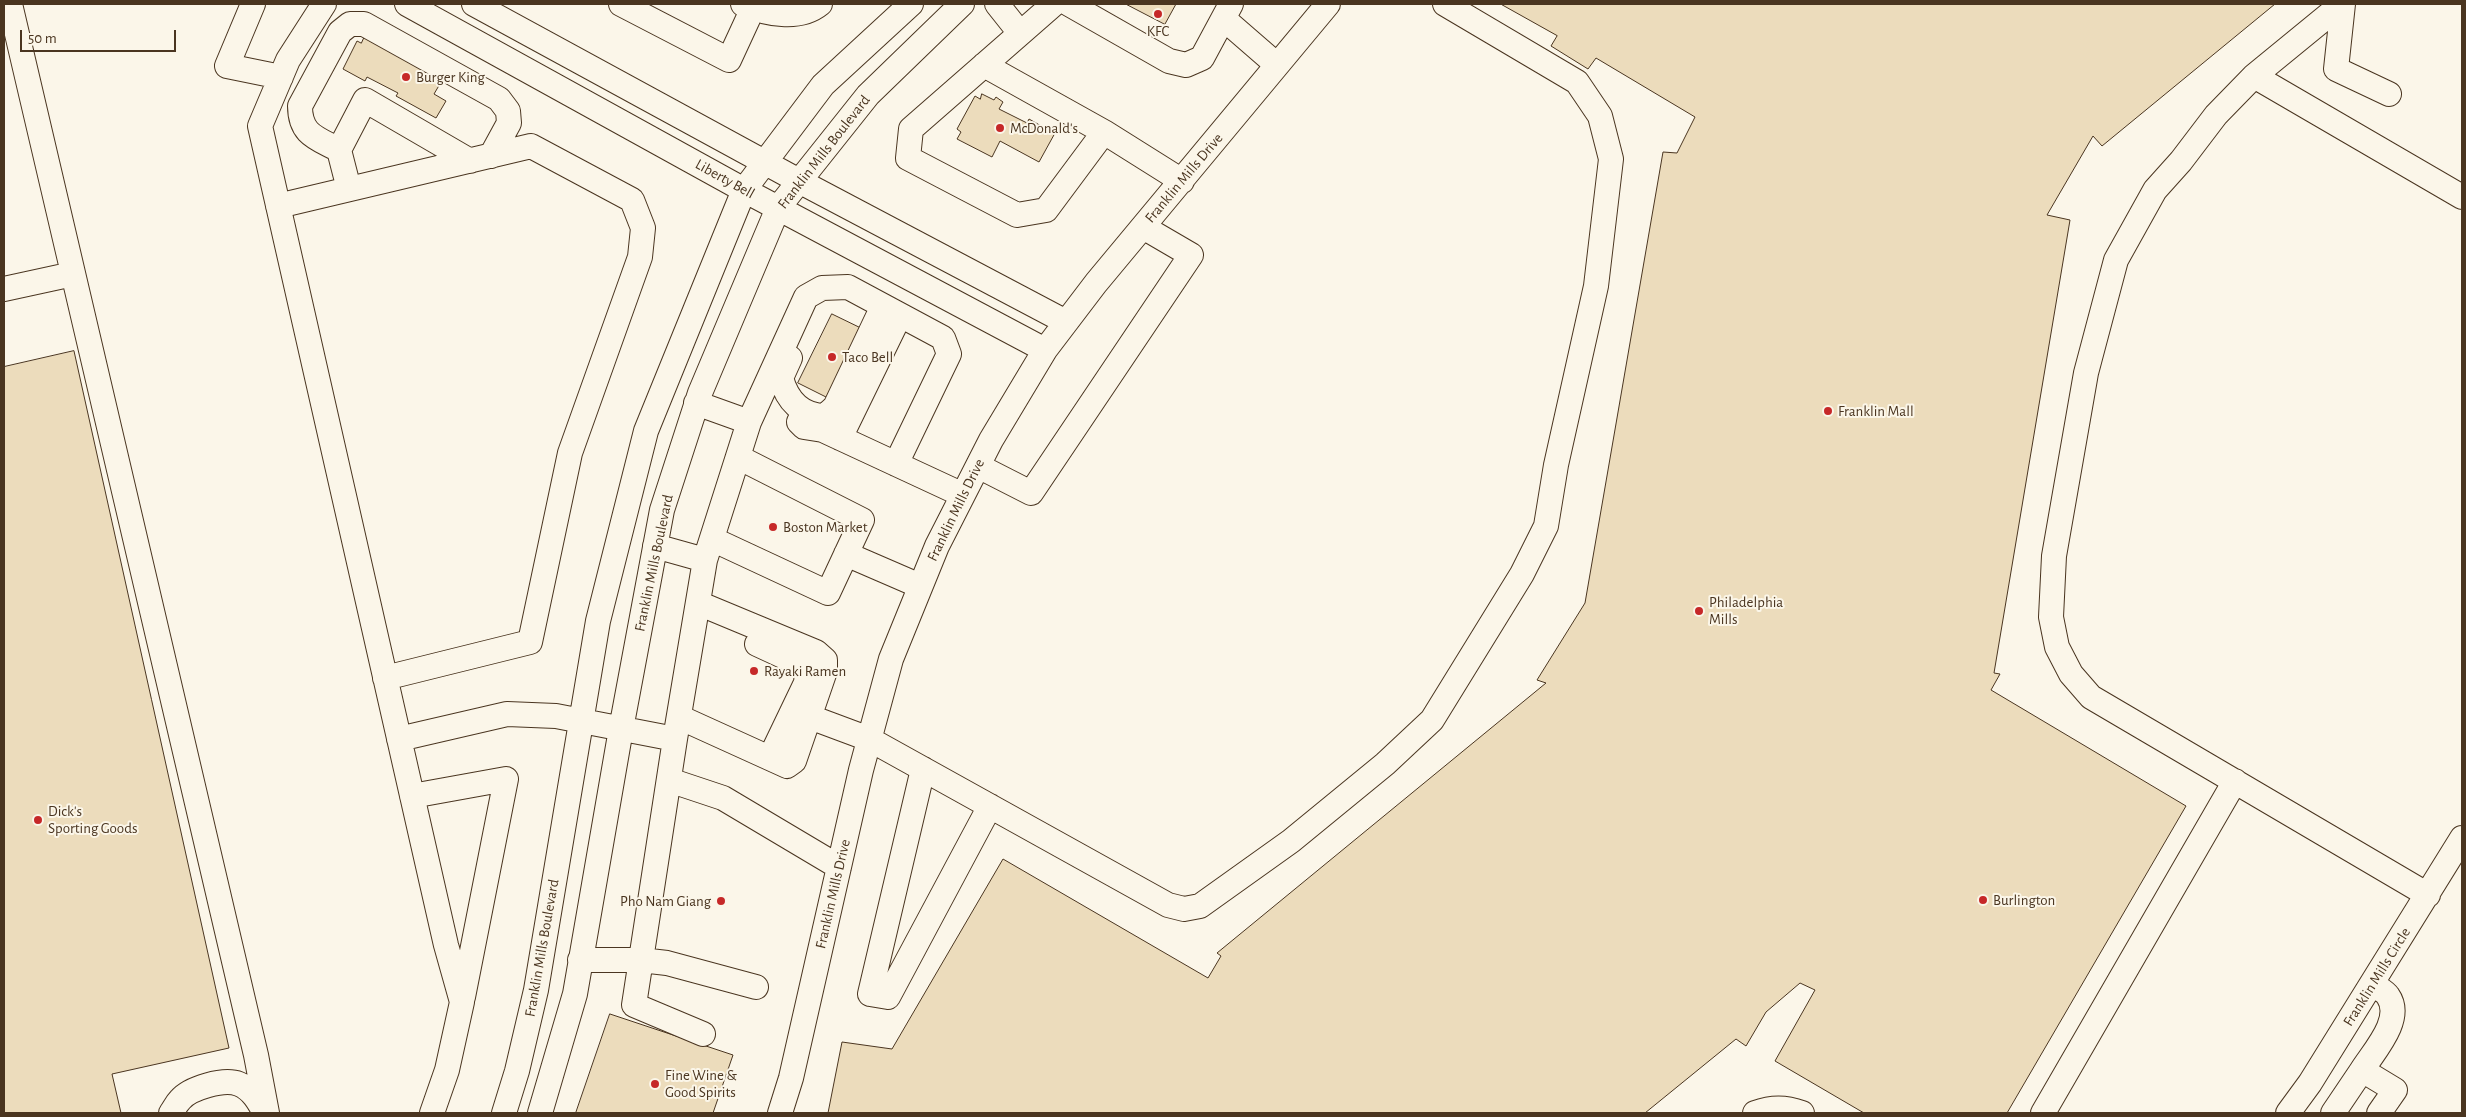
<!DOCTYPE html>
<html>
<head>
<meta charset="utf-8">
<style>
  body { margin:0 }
  #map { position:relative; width:2466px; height:1117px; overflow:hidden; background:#fbf6e9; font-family:"Alegreya Sans",sans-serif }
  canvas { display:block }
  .frame { position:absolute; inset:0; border:5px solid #4a3520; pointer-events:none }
  .scale { position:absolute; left:20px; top:30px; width:156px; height:22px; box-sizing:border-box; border:2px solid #4a3520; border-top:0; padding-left:6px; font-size:15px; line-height:18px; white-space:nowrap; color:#4a3520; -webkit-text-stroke:4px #fbf6e9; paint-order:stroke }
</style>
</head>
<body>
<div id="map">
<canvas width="2466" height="1117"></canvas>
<div class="frame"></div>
<div class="scale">50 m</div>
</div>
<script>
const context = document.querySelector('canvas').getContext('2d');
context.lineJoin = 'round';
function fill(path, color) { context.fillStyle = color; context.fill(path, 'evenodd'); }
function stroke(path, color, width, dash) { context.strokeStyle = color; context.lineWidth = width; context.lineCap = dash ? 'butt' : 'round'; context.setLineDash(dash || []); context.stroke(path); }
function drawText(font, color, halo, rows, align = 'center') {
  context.font = font + ' "Alegreya Sans",sans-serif'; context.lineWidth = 4; context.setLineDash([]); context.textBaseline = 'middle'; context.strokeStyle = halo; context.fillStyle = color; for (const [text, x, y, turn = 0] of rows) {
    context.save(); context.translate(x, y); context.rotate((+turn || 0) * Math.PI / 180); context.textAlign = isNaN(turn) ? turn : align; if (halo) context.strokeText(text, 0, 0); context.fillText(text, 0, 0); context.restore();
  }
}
const building = new Path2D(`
  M1126,4H1176L1165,24Z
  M1501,4H2275L2102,146L2093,136L2047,215L2070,220L1994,673L2000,674L1991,690L2186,806L2007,1113H1864L1775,1061L1815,990L1800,983L1766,1012L1746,1046L1736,1039L1645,1113H828L842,1042L892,1049L1003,859L1208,978L1221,956L1217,953L1546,683L1537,680L1585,603L1663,152L1677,153L1695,117L1596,58L1588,69L1551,46L1557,36Z
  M365,36L444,77L434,94L446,101L436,118L396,96L398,93L367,77L365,81L343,69L357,41L361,43Z
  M982,94L994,100L996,97L1003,102L999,109L1027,123L1029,119L1043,127L1042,130L1046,133L1048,130L1055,133L1039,162L1000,141L992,157L957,139L961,132L957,129L975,96L980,99Z
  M832,314L867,331L832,400L798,383Z
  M74,351L229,1048L112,1074L121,1113H4V367Z
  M610,1014L733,1055L713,1113H576Z`);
const minor = new Path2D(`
  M10,4L256,1055L267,1113
  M253,4L227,66L281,77
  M324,4L288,60L260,126L446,945L462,1002L447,1070L432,1113
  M407,4L744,190L1045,350
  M474,4L799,181L1066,322
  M621,4L729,60L753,8
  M743,4C766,14 799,21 820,4
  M997,4L1020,33
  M1069,4L1169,61L1186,65L1202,58L1231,4
  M2342,4L2254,76L2216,115L2181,161L2155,190L2116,260L2086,373L2054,556L2051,617L2057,647L2071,674L2091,697L2428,895
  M2343,4L2336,69L2389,94
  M1224,19L1277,65
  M984,65L1104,132L1046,210L1017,215L908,158L911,129L1054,4
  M2254,76L2462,197
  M1104,132L1182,181
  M339,150C317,138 300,135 300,106L340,32L350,24H364L499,99L508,111L509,123L491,156
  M349,189L339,150L365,100L470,161
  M278,206L531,146L632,200L643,228L640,257L570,453L530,642L385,678
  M4,289L73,274
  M790,358L781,378C787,400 801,416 825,416L835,407L883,306
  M696,403L749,422L806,297L822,288L848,287L943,338L949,354L896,464
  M799,422L804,427L823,430L963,495
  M840,438L900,315
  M978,466L1031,493L1191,255L1143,227
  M712,539L828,593L862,520L738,457
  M655,546L705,560
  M846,554L920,586
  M757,644L796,662L807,671L806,683L770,758
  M679,717L787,766L794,761L825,671V660L816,652L698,603
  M810,717L869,739L1168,905L1184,909L1200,906L1291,841L1385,764L1432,720L1522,574L1546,526L1556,465L1596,286L1611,159L1600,116L1577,82L1445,4
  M399,739L507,714L556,716L675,739L705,560L749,422
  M675,739L634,1005L703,1034
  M923,769L870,994L888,997L990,806
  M669,780L723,798L839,867
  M412,796L506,779L463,997
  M580,960H641L667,963L756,987
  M2372,984C2377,988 2385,991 2388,996C2404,1019 2374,1051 2362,1070L2395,1090L2379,1113
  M171,1113C174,1109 176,1104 180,1100C190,1088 224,1078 239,1084C252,1089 259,1102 265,1113
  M504,1113L517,1071L536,990L598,621L646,431L744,190L823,85L911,4
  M540,1113L575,994L621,729L662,510L700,393L778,208L868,95L962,4
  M780,1113L791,1078L861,770L891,659L937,546L991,440L1045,350L1096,283L1328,4
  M1755,1113C1772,1107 1785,1107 1802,1113
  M2043,1113L2235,781
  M2288,1113L2310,1083L2462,838
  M2333,1113L2362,1070`);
const markers = [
  [1158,14,5,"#c62828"],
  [406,77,5,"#c62828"],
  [1000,128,5,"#c62828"],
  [832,357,5,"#c62828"],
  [1828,411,5,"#c62828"],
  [773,527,5,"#c62828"],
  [1699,611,5,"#c62828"],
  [754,671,5,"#c62828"],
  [38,820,5,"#c62828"],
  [1983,900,5,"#c62828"],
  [721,901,5,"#c62828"],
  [655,1084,5,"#c62828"]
];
const poiNames = [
  ["KFC",1158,31,"center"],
  ["Burger King",416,77],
  ["McDonald's",1010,128],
  ["Taco Bell",842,357],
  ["Franklin Mall",1838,411],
  ["Boston Market",783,527],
  ["Philadelphia",1709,602],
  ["Mills",1709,619],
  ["Rayaki Ramen",764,671],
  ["Dick's",48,811],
  ["Sporting Goods",48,828],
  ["Burlington",1993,900],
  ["Pho Nam Giang",711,901,"right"],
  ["Fine Wine &",665,1075],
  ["Good Spirits",665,1092]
];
const streetNames = [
  ["Franklin Mills Boulevard",824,152,-52],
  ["Franklin Mills Drive",1184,178,-50],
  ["Liberty Bell",725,179,29],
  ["Franklin Mills Drive",956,510,-64],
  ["Franklin Mills Boulevard",654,563,-78],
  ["Franklin Mills Drive",833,894,-77],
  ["Franklin Mills Boulevard",542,948,-80],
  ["Franklin Mills Circle",2377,977,-58]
];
fill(building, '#ecdcbc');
stroke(building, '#4a3520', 1);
stroke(minor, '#4a3520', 26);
stroke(minor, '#fbf6e9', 24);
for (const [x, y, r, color] of markers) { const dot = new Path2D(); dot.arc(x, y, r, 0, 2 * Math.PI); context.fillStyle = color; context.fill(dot); stroke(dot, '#fbf6e9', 2); }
drawText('15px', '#4a3520', '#fbf6e9', poiNames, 'left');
drawText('15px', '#4a3520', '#fbf6e9', streetNames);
</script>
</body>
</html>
